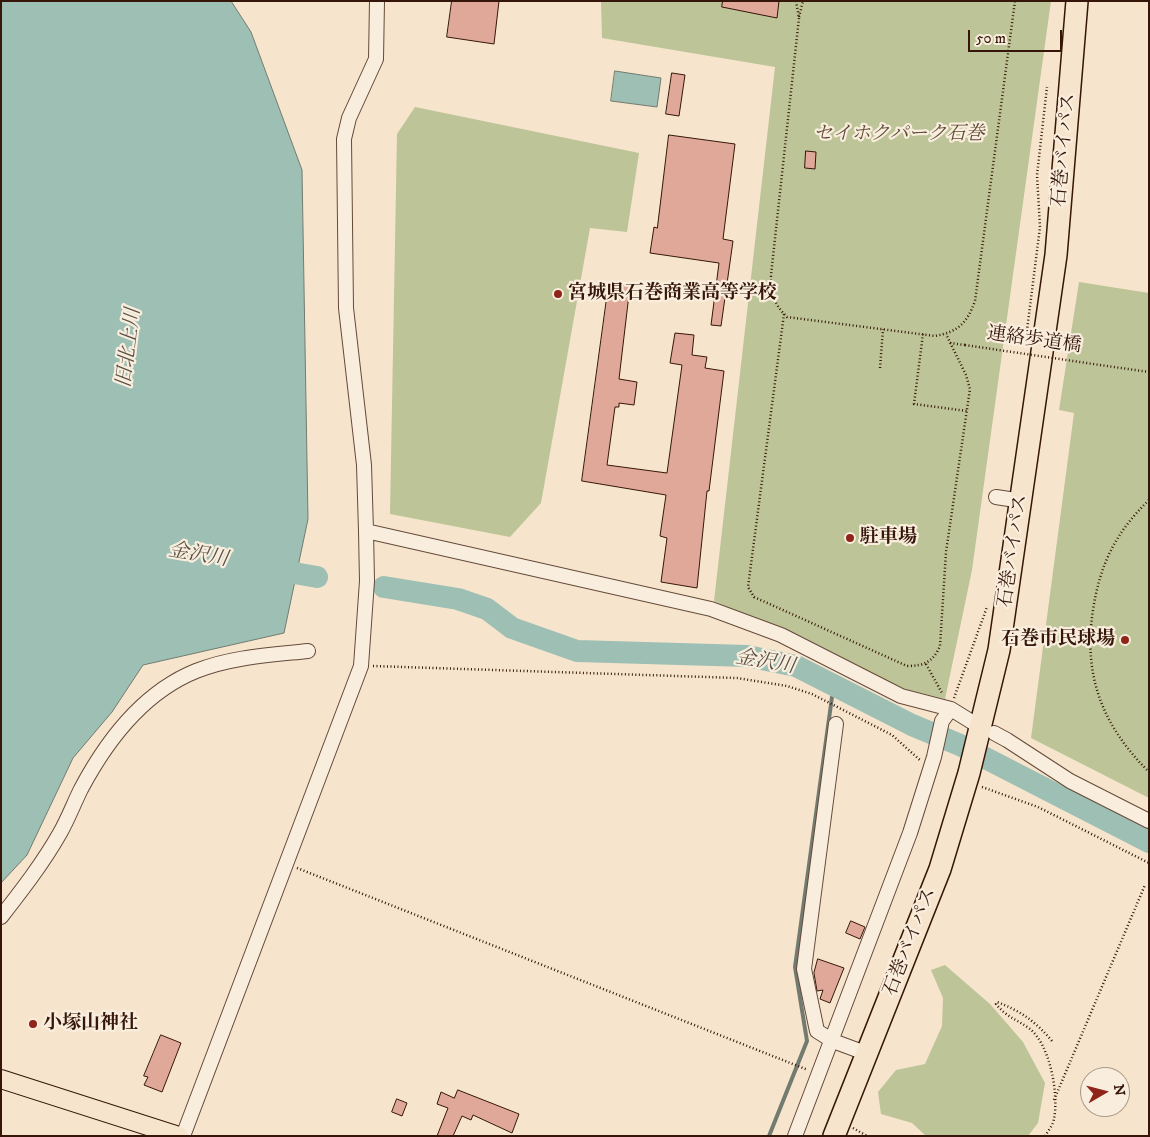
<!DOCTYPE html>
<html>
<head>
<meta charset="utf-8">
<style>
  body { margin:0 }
  #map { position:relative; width:1150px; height:1137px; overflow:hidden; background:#f6e5cc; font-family:"IM FELL DW Pica",serif }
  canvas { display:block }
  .frame { position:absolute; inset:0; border:2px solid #351609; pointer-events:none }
  .north { position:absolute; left:1080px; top:1067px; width:50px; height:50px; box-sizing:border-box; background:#f9eede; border:1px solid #ab9889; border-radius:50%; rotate:82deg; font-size:14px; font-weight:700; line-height:20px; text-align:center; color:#351609 }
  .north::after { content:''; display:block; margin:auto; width:18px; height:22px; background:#8f2418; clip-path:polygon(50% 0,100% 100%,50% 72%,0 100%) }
  .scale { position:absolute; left:968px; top:30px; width:94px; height:22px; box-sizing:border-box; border:2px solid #351609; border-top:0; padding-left:6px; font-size:15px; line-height:18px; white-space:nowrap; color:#351609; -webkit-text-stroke:4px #f9eede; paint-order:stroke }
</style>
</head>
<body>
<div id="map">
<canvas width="1150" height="1137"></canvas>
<div class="frame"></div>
<div class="north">N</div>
<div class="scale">50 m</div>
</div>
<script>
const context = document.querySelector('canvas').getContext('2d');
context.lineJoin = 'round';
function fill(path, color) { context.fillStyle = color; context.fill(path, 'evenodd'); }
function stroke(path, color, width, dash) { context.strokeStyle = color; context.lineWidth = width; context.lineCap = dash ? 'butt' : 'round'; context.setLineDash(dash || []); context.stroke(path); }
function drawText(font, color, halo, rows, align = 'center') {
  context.font = font + ' "IM FELL DW Pica","Noto Serif JP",serif'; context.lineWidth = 4.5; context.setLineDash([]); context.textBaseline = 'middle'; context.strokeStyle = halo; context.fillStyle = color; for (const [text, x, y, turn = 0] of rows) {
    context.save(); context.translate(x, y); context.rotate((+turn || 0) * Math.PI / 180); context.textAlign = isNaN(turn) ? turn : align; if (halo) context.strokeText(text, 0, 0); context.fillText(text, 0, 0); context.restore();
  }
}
const green = new Path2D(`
  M601,1H1051L972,570L945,699L905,689L714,601L775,67L602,38Z
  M415,107L639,153L627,232L590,228L541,503L510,537L390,514L397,134Z
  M1079,282L1149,293V798L1031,738L1074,413L1059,410Z
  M945,965L990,1004L1023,1042L1045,1083L1038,1123L1028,1136H926L912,1123L881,1114L878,1092L896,1070L925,1064L942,1026L943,998L931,970Z`);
const water = new Path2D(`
  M1,1H231L251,32L302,170L308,519L284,633L143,665L112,712L73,758L27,855L1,883Z
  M615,71L661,78L657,107L611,101Z`);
const stream = new Path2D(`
  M769,1136L807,1041L795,967L832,697L836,687`);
const river = new Path2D(`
  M266,568L317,577
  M384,587L458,599L487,609L512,628L577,651L747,656L796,666L912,725L960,745L1149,842`);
const building = new Path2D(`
  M452,1H499L494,44L447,37Z
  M723,1H779L777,18L722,7Z
  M672,73L685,75L679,116L666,114Z
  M669,135L735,144L723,239L733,241L721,326L711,325L719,263L650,253L654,227L657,228Z
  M806,151L816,152L815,169L805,168Z
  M609,283L630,286L619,379L637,382L634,405L619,403V407H615L607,465L667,473L682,365L670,363L675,333L694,335L692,355L707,357L705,368L724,371L709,491H707L697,588L661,582L667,538L660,536L666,495L582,481Z
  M851,921L865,927L860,939L846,933Z
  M818,959L844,968L830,1003L820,999L823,990L817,991L814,973Z
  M161,1035L181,1043L162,1092L144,1085L148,1077L144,1076Z
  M458,1090L519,1114L512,1133L473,1115L471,1120L462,1116L453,1136H437L448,1108L437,1104L441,1092L454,1098Z
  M397,1099L407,1103L402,1116L392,1112Z`);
const path = new Path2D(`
  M796,1L799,18L771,275C770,293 774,304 787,317L935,336C958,332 967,323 975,301L1015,1
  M799,17L803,1
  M784,314L748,587L754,597L907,666C924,666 933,662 940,646L946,552L970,389L966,375L946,334
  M923,334L914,404L967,411
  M1026,338L1040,227L1037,175L1047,87
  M950,343L965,345
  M1100,365L1149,372
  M880,368L883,329
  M1149,500C1116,532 1100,564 1093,610C1083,676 1102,725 1149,772
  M926,664L942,693
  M373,666L737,678L787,686L812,694L892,735L921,761
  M954,698L987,607
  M982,787L1038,807L1149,863
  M297,868L808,1070
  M1054,1100L1145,885
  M853,1128L867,1136
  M1045,1136C1048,1131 1053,1125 1054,1119C1059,1094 1050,1045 1030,1029C1018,1020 1006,1017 996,1004L997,1002C1021,1011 1036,1022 1052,1041`);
const minor = new Path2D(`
  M996,497L1022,501
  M366,531L711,609L781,635L901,696L951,709L980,727
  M836,724L804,969L817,1031L833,1041L868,1054
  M994,733L1007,740L1070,781L1149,821
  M1,917C22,890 43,863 60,833C68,819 74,803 81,789C107,740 144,692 196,671C231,657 270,655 308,651
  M183,1136L361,666L367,581L366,531L364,465L346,308L344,139L349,118L376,59L377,1
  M795,1136L910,833L934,757L942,721L951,709`);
const major = new Path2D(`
  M1,1079L179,1136`);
const highway = new Path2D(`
  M834,1136L940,869L969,773L999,650L1056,255L1077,1`);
const pathBridge = new Path2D(`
  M965,345L1100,365`);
const markers = [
  [558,294,5,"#8f2418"],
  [850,538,5,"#8f2418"],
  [1125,640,5,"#8f2418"],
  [33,1024,5,"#8f2418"]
];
const parkNames = [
  ["セイホクパーク石巻",899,135]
];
const streetNames = [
  ["石巻バイパス",1065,150,-85],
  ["連絡歩道橋",1034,341,8],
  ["石巻バイパス",1014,551,-82],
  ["石巻バイパス",911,942,-69]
];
const poiNames = [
  ["宮城県石巻商業高等学校",568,294],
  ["駐車場",860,538],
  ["石巻市民球場",1115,640,"right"],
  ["小塚山神社",43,1024]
];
const waterNames = [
  ["旧北上川",130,348,-83],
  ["金沢川",198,556,10],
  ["金沢川",765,663,10]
];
fill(green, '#bdc497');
fill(water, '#9dbfb4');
stroke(water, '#737b70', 1);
stroke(stream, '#737b70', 4);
stroke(river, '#9dbfb4', 22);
fill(building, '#dfa898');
stroke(building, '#351609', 1);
stroke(minor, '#654a3a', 16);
stroke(major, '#351609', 20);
stroke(highway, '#351609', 24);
stroke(path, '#351609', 2.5, [1, 2.5]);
stroke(minor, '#f9eede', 14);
stroke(major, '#f6e5cc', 18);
stroke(highway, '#f6e5cc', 21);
stroke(pathBridge, '#351609', 2.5, [1, 2.5]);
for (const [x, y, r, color] of markers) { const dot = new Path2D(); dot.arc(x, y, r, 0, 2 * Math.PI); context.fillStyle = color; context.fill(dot); stroke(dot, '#f9eede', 2); }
drawText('italic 19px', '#5e4a34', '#f9eede', parkNames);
drawText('19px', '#351609', '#f9eede', streetNames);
drawText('bold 19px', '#351609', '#f9eede', poiNames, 'left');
drawText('italic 20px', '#595145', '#f9eede', waterNames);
</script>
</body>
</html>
